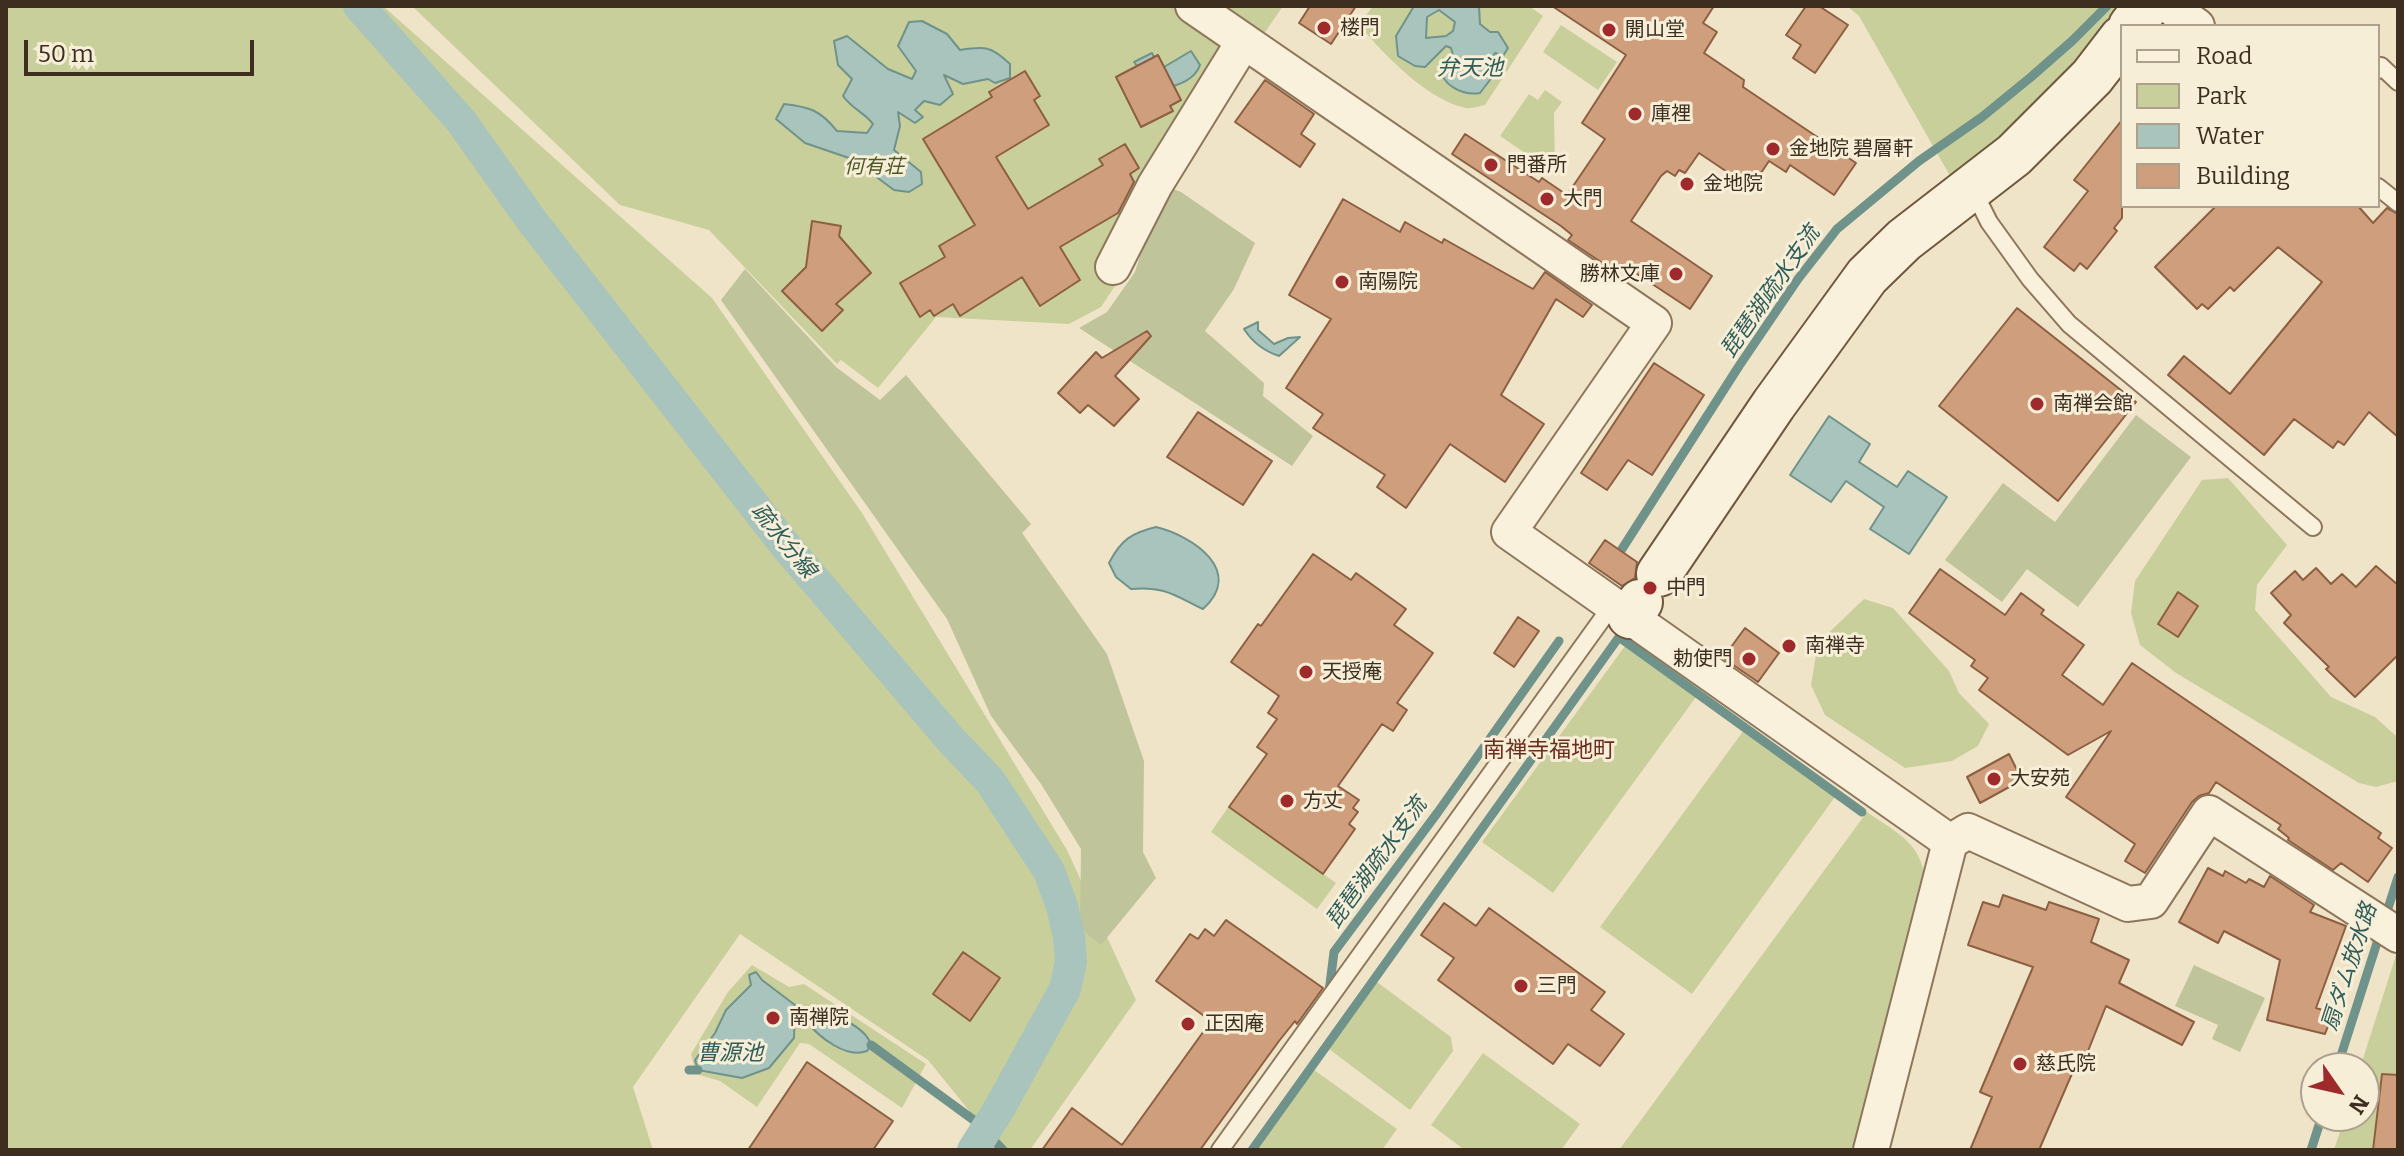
<!DOCTYPE html>
<html>
<head>
<meta charset="utf-8">
<style>
  body { margin:0 }
  #map { position:relative; width:2404px; height:1156px; overflow:hidden; background:#f0e4c8; font-family:Bitter,serif }
  canvas { display:block }
  .frame { position:absolute; inset:0; border:8px solid #3d2e20; pointer-events:none }
  .legend { position:absolute; left:2120px; top:24px; width:260px; height:184px; box-sizing:border-box; background:#f7eed8; border:2px solid #ada18e; margin:0; padding:10px 14px; list-style:none; font-size:24px; color:#3d2e20 }
  .legend li { display:flex; align-items:center; gap:16px; height:40px }
  .legend b { width:40px; border:2px solid #ada18e }
  .north { position:absolute; left:2300px; top:1052px; width:80px; height:80px; box-sizing:border-box; background:#f7eed8; border:2px solid #ada18e; border-radius:50%; rotate:124deg; font-size:22px; font-weight:700; line-height:32px; text-align:center; color:#3d2e20 }
  .north::after { content:''; display:block; margin:auto; width:28px; height:36px; background:#9e2a2b; clip-path:polygon(50% 0,100% 100%,50% 72%,0 100%) }
  .scale { position:absolute; left:24px; top:40px; width:230px; height:36px; box-sizing:border-box; border:4px solid #3d2e20; border-top:0; padding-left:10px; font-size:24px; line-height:28px; white-space:nowrap; color:#3d2e20; -webkit-text-stroke:6px #f7eed8; paint-order:stroke }
</style>
</head>
<body>
<div id="map">
<canvas width="2404" height="1156"></canvas>
<div class="frame"></div>
<ul class="legend">
<li><b style="height:10px;background:#faf1dc"></b>Road</li>
<li><b style="height:22px;background:#c9cf9b"></b>Park</li>
<li><b style="height:22px;background:#a9c4bc"></b>Water</li>
<li><b style="height:22px;background:#cf9f7d"></b>Building</li>
</ul>
<div class="north">N</div>
<div class="scale">50 m</div>
</div>
<script>
const context = document.querySelector('canvas').getContext('2d');
context.lineJoin = 'round';
function fill(path, color) { context.fillStyle = color; context.fill(path, 'evenodd'); }
function stroke(path, color, width, dash) { context.strokeStyle = color; context.lineWidth = width; context.lineCap = dash ? 'butt' : 'round'; context.setLineDash(dash || []); context.stroke(path); }
function drawText(font, color, halo, rows, align = 'center') {
  context.font = font + ' Bitter,"Noto Sans JP",serif'; context.lineWidth = 6; context.setLineDash([]); context.textBaseline = 'middle'; context.strokeStyle = halo; context.fillStyle = color; for (const [text, x, y, turn = 0] of rows) {
    context.save(); context.translate(x, y); context.rotate((+turn || 0) * Math.PI / 180); context.textAlign = isNaN(turn) ? turn : align; if (halo) context.strokeText(text, 0, 0); context.fillText(text, 0, 0); context.restore();
  }
}
const green = new Path2D(`
  M6,6H383L712,298L862,513L1067,850L1136,1000L1030,1150H1001L928,1060L740,934L633,1087L653,1150H6Z
  M412,6H1171L1233,47L1123,274L1101,307L1069,324L936,317L878,388L841,360L837,364L709,230L620,205Z
  M1214,6H1283L1261,38Z
  M1373,6H1529L1543,16L1485,105C1479,106 1472,109 1466,108C1429,101 1384,55 1361,27V22Z
  M1847,6H2129L2064,94L1954,183L1859,16Z
  M1561,25L1617,62L1598,90L1543,52Z
  M1545,90L1562,102L1554,113L1555,173L1500,136L1529,94L1538,100Z
  M2228,478L2287,545L2257,585L2255,610L2331,697L2375,717L2395,735L2398,741V781L2376,787L2359,783L2176,673L2140,645L2131,613L2135,581L2202,480Z
  M1864,599L1893,608L1949,671L1959,693L1989,724L1978,746L1952,761L1905,768L1825,715L1811,685L1818,643Z
  M1625,646L1696,697L1553,893L1482,842Z
  M1744,730L1835,797L1692,994L1600,927Z
  M1229,806L1336,883L1317,909L1211,832Z
  M1867,812C1900,835 1923,843 1926,887L1856,1150H1619Z
  M2398,949V1150H2334L2345,1116H2364V1068H2360Z
  M752,965L789,987L804,984L926,1064L902,1108L809,1044L800,1043L757,1107L720,1081L696,1074L691,1054L728,992Z
  M1377,982L1451,1037L1453,1051L1410,1110L1329,1049Z
  M1483,1053L1580,1124L1561,1150H1465L1431,1125Z
  M1314,1070L1397,1129L1382,1150H1256Z`);
const cemetery = new Path2D(`
  M1163,185L1181,192L1255,243L1234,289L1205,331L1264,383L1263,396L1313,436L1292,466L1079,328L1107,312L1135,272Z
  M745,269L836,367L880,400L906,375L1031,524L1022,533L1107,654L1144,761L1143,852L1156,878L1101,945L1080,928L1081,849L1041,784L991,716L947,619L721,300Z
  M2136,415L2191,457L2078,607L2027,569L2002,602L1945,560L2003,483L2055,522Z
  M2194,965L2265,998L2240,1052L2212,1039L2218,1025L2175,1006Z`);
const water = new Path2D(`
  M1414,6H1479L1480,24L1490,32H1498L1508,48L1503,56L1495,53L1491,59L1496,72L1480,93C1462,96 1441,85 1439,65L1447,63L1453,55L1451,48L1446,46L1425,67L1415,66L1398,56L1396,36ZM1439,10L1455,22L1453,31L1446,36L1426,38L1427,17Z
  M922,21L947,34L960,50C985,46 991,46 1010,64V78L995,83L988,79L963,84L944,75L953,94L940,105L924,101L915,110L923,117L915,123L898,112L900,126L894,150L921,172L922,184L909,192L894,190L852,159L805,143L776,119L784,104C810,107 820,110 837,131L867,133L873,124C864,112 852,109 843,96L852,79L838,65L834,41L847,36L888,69L912,79L916,71L898,46L909,22Z
  M1191,51L1200,65C1194,83 1172,86 1156,91L1134,62L1152,53L1157,63L1164,67Z
  M1258,322V330L1274,344L1288,338L1300,337L1279,356C1264,351 1253,343 1244,329Z
  M1829,416L1870,444L1859,462L1897,487L1908,471L1947,497L1909,554L1870,529L1884,507L1846,481L1831,502L1790,475Z
  M1156,527C1193,536 1245,571 1203,609C1174,595 1164,586 1131,589L1116,577L1109,563C1121,540 1131,533 1156,527Z
  M756,972L762,980L795,1005L794,1038L769,1068L742,1078L698,1070L695,1060L715,1033L726,1010L751,985L749,975Z
  M806,1008C826,1011 865,1024 871,1045L867,1051C846,1059 819,1037 806,1021Z`);
const stream = new Path2D(`
  M1622,549L1739,366L1798,279L1837,229L1919,161L1982,117L2031,77L2072,41L2107,6
  M1329,992L1334,952L1438,812L1559,641
  M795,1012L806,1014
  M871,1045L975,1121L1003,1150
  M2337,1068L2398,877
  M689,1070H698
  M1252,1150L1619,637L1862,812
  M2311,1150L2322,1116`);
const canal = new Path2D(`
  M359,6L461,121L532,221L785,545L951,740L990,781L1049,871L1062,906L1069,937L1071,962L1065,989L999,1109L973,1150`);
const building = new Path2D(`
  M1310,6H1356L1331,44L1299,23Z
  M1552,6H1714L1703,23L1717,32L1704,53L1744,80L1743,87L1856,163L1834,195L1790,165L1786,172L1769,161L1751,188L1699,153L1685,173L1679,170L1675,176L1667,171L1661,176L1631,221L1712,276L1690,309L1622,264L1616,272L1568,240L1572,235L1561,226L1452,154L1465,134L1539,182L1542,178L1567,195L1605,139L1582,123L1626,55Z
  M1806,6H1819L1848,25L1815,73L1793,58L1801,45L1786,35Z
  M1158,55L1181,100L1170,106L1173,111L1141,127L1116,77Z
  M1025,71L1040,96L1034,100L1049,125L996,157L1028,209L1103,165L1099,159L1125,144L1139,168L1130,174L1134,182L1118,213L1060,247L1080,280L1040,306L1022,277L960,316L953,304L934,316L930,310L920,317L900,283L945,257L939,246L975,225L923,139L992,97L989,92Z
  M1265,80L1314,114L1301,134L1315,144L1300,167L1235,122Z
  M2122,120V218L2114,228L2117,231L2087,269L2080,263L2074,271L2044,247L2088,191L2074,180Z
  M1343,199L1400,232L1405,222L1442,243L1444,239L1533,289L1545,272L1592,305L1583,317L1556,299L1501,395L1544,424L1505,482L1450,444L1406,508L1377,487L1385,475L1313,428L1323,414L1286,388L1331,319L1289,295Z
  M2216,206H2358L2373,223L2387,208L2398,214V437L2369,412L2344,445L2338,441L2333,448L2294,419L2264,455L2168,375L2184,356L2230,394L2322,282L2278,247L2234,291L2230,287L2208,309L2202,304L2197,309L2155,267Z
  M812,221L841,226L839,236L871,273L836,304L843,310L822,331L782,291L806,267Z
  M2017,308L2136,402L2058,501L1939,406Z
  M1147,331L1151,336L1115,376L1139,399L1114,426L1088,405L1080,413L1058,393L1096,352L1102,358Z
  M1654,363L1704,395L1652,475L1628,460L1607,490L1581,473Z
  M1198,412L1272,461L1243,505L1167,457Z
  M1605,540L1637,562L1635,578L1622,586L1589,563Z
  M1313,554L1351,580L1356,573L1406,609L1394,625L1433,653L1397,703L1407,710L1393,731L1382,724L1338,786L1359,800L1353,808L1358,812L1349,824L1355,829L1323,874L1229,807L1267,754L1257,747L1277,719L1268,713L1279,696L1231,662L1258,624L1261,626Z
  M2376,566L2398,585V655L2355,697L2326,669L2329,667L2284,623L2291,615L2271,593L2295,571L2303,580L2316,568L2331,584L2342,574L2356,587Z
  M1940,569L2005,615L2021,593L2044,610L2041,614L2084,645L2062,675L2103,705L2132,663L2381,833L2378,838L2392,848L2368,882L2341,863L2333,870L2288,840L2289,838L2278,829L2281,825L2216,782L2209,793L2199,796L2192,802L2145,873L2125,861L2135,844L2066,797L2111,731L2068,755L1979,690L1988,678L1971,666L1975,660L1909,613Z
  M2178,592L2198,606L2178,637L2158,624Z
  M1518,617L1539,631L1514,667L1494,653Z
  M1745,628L1779,653L1758,682L1723,658Z
  M2009,754L2022,780L1980,803L1967,777Z
  M2208,868L2223,876L2225,871L2246,883L2249,879L2264,887L2270,876L2314,905L2310,912L2346,926L2316,1008L2333,1013L2325,1034L2267,1020L2280,960L2224,931L2218,943L2179,922Z
  M2003,895L2046,910L2049,902L2099,919L2091,942L2129,960L2119,983L2194,1022L2182,1045L2106,1006L2080,1071L2074,1069L2039,1150H1970L1992,1097L1980,1092L2033,967L1968,945L1983,902L1999,907Z
  M1444,903L1476,926L1489,908L1605,992L1591,1010L1624,1034L1600,1066L1568,1044L1553,1064L1438,980L1454,958L1421,935Z
  M1226,920L1323,988L1297,1024L1295,1021L1279,1041L1200,1150H1042L1072,1108L1122,1145L1211,1021L1156,981L1190,934L1198,939L1205,929L1214,936Z
  M963,952L1000,978L970,1021L933,994Z
  M807,1062L893,1121L873,1150H748Z
  M2382,1074L2398,1075V1150H2373Z`);
const lane = new Path2D(`
  M2378,70L2381,66L2398,82
  M2378,187L2398,203
  M1973,190L1989,222L2030,279L2069,324L2313,527
  M1220,1150L1613,604`);
const street = new Path2D(`
  M1193,6L1654,323L1509,532L1950,842L1871,1150
  M2169,6L2197,26
  M1113,267L1155,185L1244,41
  M1950,842L1968,831L2128,904L2151,901L2209,813L2398,935`);
const secondary = new Path2D(`
  M2131,26L2147,6
  M1659,574L1774,404L1867,276L1904,240L2014,155L2092,77L2122,38
  M1630,616L1640,602`);
const markers = [
  [1324,28,8,"#9e2a2b"],
  [1609,30,8,"#9e2a2b"],
  [1635,114,8,"#9e2a2b"],
  [1773,149,8,"#9e2a2b"],
  [1491,165,8,"#9e2a2b"],
  [1687,184,8,"#9e2a2b"],
  [1547,199,8,"#9e2a2b"],
  [1676,274,8,"#9e2a2b"],
  [1342,282,8,"#9e2a2b"],
  [2037,404,8,"#9e2a2b"],
  [1650,588,8,"#9e2a2b"],
  [1789,646,8,"#9e2a2b"],
  [1749,659,8,"#9e2a2b"],
  [1306,672,8,"#9e2a2b"],
  [1994,779,8,"#9e2a2b"],
  [1287,801,8,"#9e2a2b"],
  [1521,986,8,"#9e2a2b"],
  [773,1018,8,"#9e2a2b"],
  [1188,1024,8,"#9e2a2b"],
  [2020,1064,8,"#9e2a2b"]
];
const poiNames = [
  ["楼門",1340,28],
  ["開山堂",1625,30],
  ["庫裡",1651,114],
  ["金地院 碧層軒",1789,149],
  ["門番所",1507,165],
  ["金地院",1703,184],
  ["大門",1563,199],
  ["勝林文庫",1660,274,"right"],
  ["南陽院",1358,282],
  ["南禅会館",2053,404],
  ["中門",1666,588],
  ["南禅寺",1805,646],
  ["勅使門",1733,659,"right"],
  ["天授庵",1322,672],
  ["大安苑",2010,779],
  ["方丈",1303,801],
  ["三門",1537,986],
  ["南禅院",789,1018],
  ["正因庵",1204,1024],
  ["慈氏院",2036,1064]
];
const parkNames = [
  ["何有荘",874,167]
];
const waterNames = [
  ["弁天池",1470,69],
  ["琵琶湖疏水支流",1771,292,-55],
  ["疏水分線",783,541,51],
  ["琵琶湖疏水支流",1377,863,-54],
  ["扇ダム放水路",2350,967,-72],
  ["曹源池",730,1054]
];
const neighbourhoodNames = [
  ["南禅寺福地町",1549,751]
];
fill(green, '#c9cf9b');
fill(cemetery, '#bfc49a');
fill(water, '#a9c4bc');
stroke(water, '#6f938a', 2);
stroke(stream, '#6f938a', 9);
stroke(canal, '#a9c4bc', 32);
fill(building, '#cf9f7d');
stroke(building, '#8d5f41', 2);
stroke(lane, '#8d765c', 20);
stroke(street, '#8d765c', 38);
stroke(secondary, '#6f573f', 48);
stroke(lane, '#faf1dc', 16);
stroke(street, '#faf1dc', 34);
stroke(secondary, '#faf1dc', 44);
for (const [x, y, r, color] of markers) { const dot = new Path2D(); dot.arc(x, y, r, 0, 2 * Math.PI); context.fillStyle = color; context.fill(dot); stroke(dot, '#f7eed8', 3); }
drawText('20px', '#3d2e20', '#f7eed8', poiNames, 'left');
drawText('italic 20px', '#4d5a26', '#f7eed8', parkNames);
drawText('italic 22px', '#2f5d5a', '#f7eed8', waterNames);
drawText('22px', '#6b2e1e', '#f7eed8', neighbourhoodNames);
</script>
</body>
</html>
